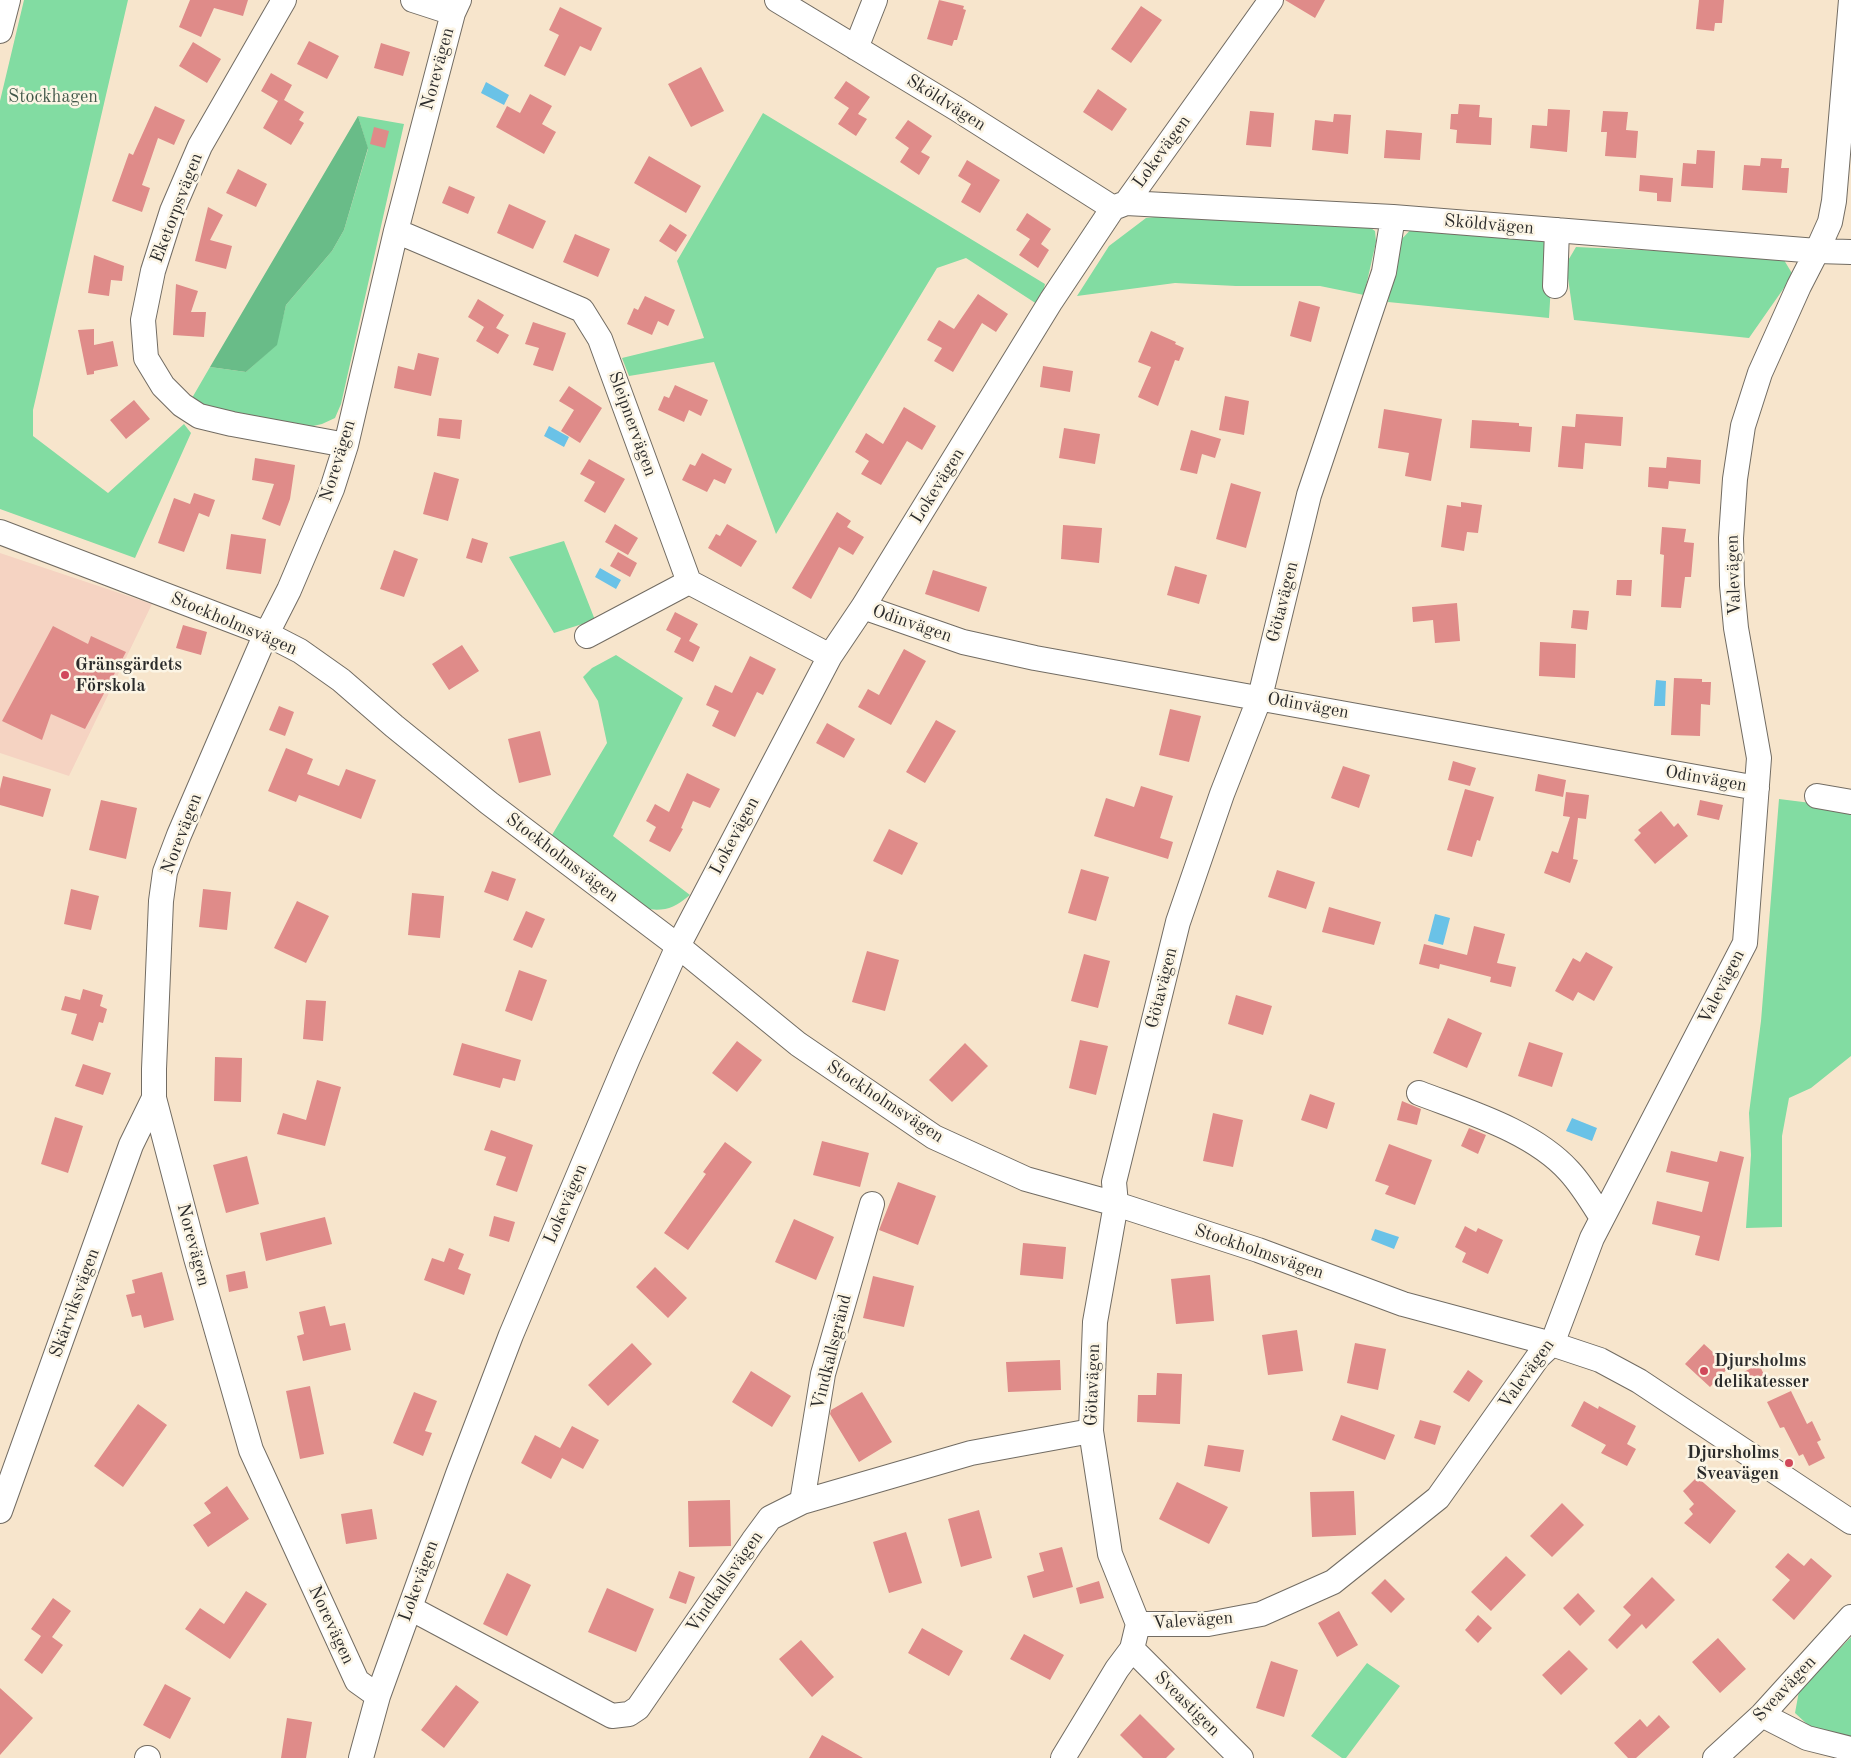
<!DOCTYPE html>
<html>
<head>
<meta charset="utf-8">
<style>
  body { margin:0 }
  canvas { display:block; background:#f7e5cc }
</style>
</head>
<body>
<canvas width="1851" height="1758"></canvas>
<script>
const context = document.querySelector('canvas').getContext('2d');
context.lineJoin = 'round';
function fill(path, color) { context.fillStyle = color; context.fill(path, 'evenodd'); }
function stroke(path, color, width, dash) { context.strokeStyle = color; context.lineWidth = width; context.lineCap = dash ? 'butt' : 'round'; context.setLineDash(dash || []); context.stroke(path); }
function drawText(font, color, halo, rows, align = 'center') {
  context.font = font + ' "Old Standard TT",serif'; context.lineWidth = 5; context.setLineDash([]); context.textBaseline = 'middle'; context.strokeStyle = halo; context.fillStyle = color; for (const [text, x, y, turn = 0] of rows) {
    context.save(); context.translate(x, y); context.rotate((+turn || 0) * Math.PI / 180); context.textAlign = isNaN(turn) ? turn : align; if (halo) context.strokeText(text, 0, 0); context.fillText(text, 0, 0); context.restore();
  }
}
const built = new Path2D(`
  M0,553L152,604L69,776L0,753Z`);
const green = new Path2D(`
  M24,0H128L33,410V436L108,493L184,424L191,433L135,558L0,509V101Z
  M763,113L1045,284L1040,306L966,258L937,268L776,534L714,362L629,376L622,358L704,338L677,261Z
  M358,116L404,124L341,404L335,418L322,424L304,428L212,410L192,398L210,367L246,372L276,345L286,305L332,251L344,230L368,149Z
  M1173,215L1361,221L1375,231L1376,242L1364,295L1320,286H1236L1175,283L1077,296L1109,246L1146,218Z
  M1416,224L1547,241L1553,252L1549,318L1388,302L1398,243Z
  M1576,247L1774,256L1784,260L1793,275L1749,338L1574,320L1566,264Z
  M564,541L595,620L554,633L509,557Z
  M616,655L683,698L613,836L690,895C673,909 666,911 645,909L552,835L607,743L598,701L583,677L592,668Z
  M1779,799L1851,808V1056L1811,1088L1789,1098L1782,1136V1227L1746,1228L1751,1155L1749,1113L1761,1021Z
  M1851,1637V1743L1820,1736L1795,1713L1799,1691Z
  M1367,1663L1400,1686L1346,1758H1342L1311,1736Z`);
const forest = new Path2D(`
  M358,116L368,148L344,230L332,251L286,305L277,345L246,372L210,367Z`);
const water = new Path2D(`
  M486,82L509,95L504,105L481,93Z
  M549,426L569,437L564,447L544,436Z
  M600,568L621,580L616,589L595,577Z
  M1656,680L1666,681L1665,706H1654Z
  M1435,914L1450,918L1443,945L1428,941Z
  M1572,1118L1597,1128L1592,1141L1566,1131Z
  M1375,1229L1399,1237L1394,1249L1371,1240Z`);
const building = new Path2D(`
  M190,0H248L243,16L214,8L201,37L179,27Z
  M939,0L964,6L963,9L966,10L957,40H954L952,46L927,39Z
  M1285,0H1325L1315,18Z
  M1699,0H1724L1722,23H1715L1714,31L1696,29Z
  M1141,6L1162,20L1131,63L1111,49Z
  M560,7L602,28L591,51L580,46L565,76L544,66L559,35L549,30Z
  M309,41L339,56L327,79L297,64Z
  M193,42L221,59L207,83L179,66Z
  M381,43L410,52L403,76L374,68Z
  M701,67L724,111L691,127L668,84Z
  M271,73L292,85L284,100L304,112L299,120L304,123L291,145L263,128L278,101L261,91Z
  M846,81L870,97L858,114L867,119L856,136L838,124L849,108L834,98Z
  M1098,89L1127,109L1112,131L1083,112Z
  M530,94L552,106L542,124L556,132L544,154L496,127L507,106L520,113Z
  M1459,104L1480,105L1479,117L1492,118L1491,145L1456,143L1457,130L1450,129L1451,114H1458Z
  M155,106L185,120L174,145L158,138L142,185L150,188L142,212L112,201L129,153L133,155Z
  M1548,109L1570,110L1567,152L1530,148L1532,125L1547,126Z
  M1250,111L1274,113L1271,147L1246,145Z
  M1603,111L1628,112L1626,130L1638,131L1636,158L1605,156L1607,132H1601Z
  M1334,114L1351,115L1348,154L1312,150L1315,120L1333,122Z
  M908,120L932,136L921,152L930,157L919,175L900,162L909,148L895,138Z
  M374,127L389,131L385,148L370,144Z
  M1386,130L1422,133L1420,160L1384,158Z
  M1697,150L1715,151L1713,188L1681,186L1683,163L1696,164Z
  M649,156L701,186L686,213L634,183Z
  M1761,158L1782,159L1781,168H1789L1787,193L1742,190L1744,165L1760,166Z
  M967,160L1000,180L980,213L961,202L971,184L958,176Z
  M238,169L267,184L256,207L226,193Z
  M1640,175L1673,178L1671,202L1657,201V193L1639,191Z
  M449,186L475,197L468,214L442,203Z
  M509,204L546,221L533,249L497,233Z
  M208,207L223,215L210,240L232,246L226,269L195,261Z
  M1027,213L1051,229L1041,244L1049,250L1038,268L1019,255L1030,239L1016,230Z
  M670,224L687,235L676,252L659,241Z
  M575,234L610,249L598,277L563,262Z
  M94,255L124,266L122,281L111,280L109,296L88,293Z
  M176,284L198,291L191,312H206L204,337L173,335Z
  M978,294L1008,314L996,332L982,323L953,372L934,361L942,348L927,340L939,320L954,329Z
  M645,296L675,310L668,326L658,321L652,335L627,324L634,308L638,310Z
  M478,299L504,315L496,328L509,335L498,354L476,341L484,327L468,317Z
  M1299,301L1320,307L1311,342L1290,336Z
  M533,322L566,333L553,371L533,365L539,348L525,344Z
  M94,329V345L113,341L118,366L94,371V374L87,375L78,330Z
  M1151,331L1176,342L1175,344L1184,348L1179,361L1175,360L1158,406L1138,397L1151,367L1138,362Z
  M418,353L439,358L431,396L394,388L398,366L414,370Z
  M1043,366L1073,371L1070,392L1040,387Z
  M675,385L708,400L701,416L689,410L684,422L658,410L664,396L669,398Z
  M569,386L602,408L580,443L561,431L574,410L559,401Z
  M1225,396L1249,401L1244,435L1219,430Z
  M134,400L150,419L126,439L110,420Z
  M904,407L936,426L922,450L907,441L881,485L861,474L869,461L855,452L866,433L883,444Z
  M1384,409L1442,419L1431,481L1405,476L1409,453L1378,448Z
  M1576,414L1623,417L1621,446L1585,443L1583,469L1558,467L1562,426L1575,427Z
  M439,418L462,420L460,439L437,436Z
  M1472,420L1519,423V426L1532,427L1530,452L1470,448Z
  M1064,428L1100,434L1095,464L1059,458Z
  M1191,430L1221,439L1215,458L1202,454L1197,474L1180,470Z
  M702,453L732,469L725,484L714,479L707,492L682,480L690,464L695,466Z
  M1667,457L1701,460L1700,484L1669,481L1668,489L1648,487L1649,467L1666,468Z
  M255,458L295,465L290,499L280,526L262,519L274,484L252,480Z
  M589,459L625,479L605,513L584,501L595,482L580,474Z
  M434,472L459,479L448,521L423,514Z
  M1231,483L1261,492L1246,548L1216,539Z
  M194,493L215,500L209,517L199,513L184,552L158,543L174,498L190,504Z
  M1461,502L1482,505L1478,533L1467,532L1464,551L1441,547L1447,505L1461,507Z
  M837,512L851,521L847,527L864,537L853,555L839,547L811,599L792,588Z
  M615,524L638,538L628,555L605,542Z
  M727,524L757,541L741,567L708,548L716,534L720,536Z
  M1063,525L1102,528L1099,563L1061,559Z
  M1662,527L1686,529L1684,542L1694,543L1691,577H1685L1681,608L1661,607L1664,555L1660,554Z
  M231,534L266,539L261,574L226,569Z
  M472,538L488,543L482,563L466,558Z
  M394,550L418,559L404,597L380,589Z
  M618,552L637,563L630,577L610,566Z
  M1175,566L1207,575L1199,604L1167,595Z
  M933,570L987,587L979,612L925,594Z
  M1617,580H1632L1631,596L1616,595Z
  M1457,603L1460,641L1435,643L1433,620L1413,622L1412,607Z
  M1573,610L1589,611L1587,630L1571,628Z
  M675,612L698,624L689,641L700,647L693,662L674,652L681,638L666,630Z
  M183,625L207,632L201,655L176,648Z
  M53,626L88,644L91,636L126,652L85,729L51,714L42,740L2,721Z
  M1540,642L1576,644L1575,678L1539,676Z
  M462,645L479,671L449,690L432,664Z
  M904,649L926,661L891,725L858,707L868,689L879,695Z
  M750,656L776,669L763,695L757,692L735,737L712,726L719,711L706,705L715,685L732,693Z
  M1674,678L1702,679V682H1711L1710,705L1701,704L1700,736L1671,735Z
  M279,706L294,712L285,736L269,730Z
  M1170,709L1201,716L1189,762L1159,755Z
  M936,720L956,731L925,783L906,772Z
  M827,723L855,739L844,758L816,743Z
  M540,731L551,775L519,783L508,739Z
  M286,748L313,759L307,774L339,786L346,769L376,780L361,819L299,795L296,802L268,791Z
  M1453,761L1476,768L1470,786L1448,780Z
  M1343,766L1370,775L1359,808L1331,798Z
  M687,773L720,789L710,808L693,801L681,828L683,829L670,852L649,841L656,827L646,821L655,804L669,812Z
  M1538,774L1566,780L1563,797L1535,791Z
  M3,776L51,789L43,817L0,805V789Z
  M1141,786L1173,796L1160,838L1173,842L1168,859L1094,836L1106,798L1134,807Z
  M1465,789L1494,797L1480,841L1477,840L1472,857L1447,850Z
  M1566,792L1589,795L1586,819L1578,818L1573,859L1578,860L1570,883L1544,873L1552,851L1558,853L1570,817L1563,816Z
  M101,800L137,808L126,859L89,850Z
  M1700,800L1723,805L1719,820L1697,815Z
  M1661,811L1674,827L1678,823L1688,836L1655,864L1634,840L1641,833L1638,830Z
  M889,829L918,843L902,875L873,861Z
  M1081,869L1109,877L1096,921L1068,913Z
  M1277,870L1315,882L1306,909L1268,897Z
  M492,871L516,879L508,901L484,892Z
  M71,889L99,896L91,930L64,924Z
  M203,889L231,892L227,930L199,927Z
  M412,893L444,896L440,938L408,935Z
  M297,901L329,916L306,963L274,948Z
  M1329,907L1381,922L1374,945L1322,932Z
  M526,911L545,919L532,948L513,940Z
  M1474,926L1505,934L1497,963L1516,967L1511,987L1490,982L1491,977L1440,964L1439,969L1419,964L1424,944L1467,955Z
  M867,951L899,960L885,1011L852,1002Z
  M1586,952L1613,967L1594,1001L1578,992L1573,1001L1555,991L1573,958L1580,962Z
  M1084,954L1110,961L1098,1008L1071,1001Z
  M519,970L547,980L532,1021L505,1011Z
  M83,989L103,995L100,1006L107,1009L103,1023L99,1022L93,1041L71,1034L77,1014L61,1010L65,996L80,1000Z
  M1236,995L1272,1006L1263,1035L1228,1024Z
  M306,1000L326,1001L323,1041L303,1039Z
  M1448,1018L1482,1033L1467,1068L1433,1053Z
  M1080,1040L1108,1046L1096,1095L1069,1088Z
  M737,1041L762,1060L737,1092L712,1073Z
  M1529,1042L1563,1053L1552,1087L1518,1076Z
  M462,1043L521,1060L515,1081L503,1078L500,1088L453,1075Z
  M965,1043L988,1066L952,1102L929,1080Z
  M215,1057L242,1058L241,1102L214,1101Z
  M83,1064L111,1073L103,1095L75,1086Z
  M317,1080L341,1087L325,1146L277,1134L283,1113L306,1120Z
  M1310,1094L1335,1103L1327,1129L1301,1120Z
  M1402,1101L1421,1109L1417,1125L1397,1120Z
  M1213,1113L1243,1120L1233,1167L1203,1161Z
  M55,1117L83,1126L68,1173L41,1164Z
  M1469,1128L1486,1135L1478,1154L1461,1146Z
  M491,1130L533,1145L517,1192L496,1185L506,1157L484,1150Z
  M822,1141L869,1153L860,1187L813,1175Z
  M725,1142L752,1162L688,1250L664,1233L706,1174L703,1172Z
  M1389,1144L1432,1160L1415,1205L1385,1194L1389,1186L1375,1181Z
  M1671,1151L1717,1162L1720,1151L1744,1157L1719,1261L1695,1255L1700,1236L1652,1224L1657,1201L1702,1212L1709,1182L1666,1172Z
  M247,1156L259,1204L226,1213L213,1165Z
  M898,1182L936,1196L918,1245L879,1230Z
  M494,1216L515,1222L509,1242L489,1236Z
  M325,1217L332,1244L266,1261L260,1233Z
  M794,1219L834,1237L816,1280L775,1262Z
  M1465,1226L1476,1232L1478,1228L1503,1240L1488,1274L1462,1262L1466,1253L1455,1247Z
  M1023,1243L1066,1247L1063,1279L1020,1275Z
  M449,1248L464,1254L458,1269L471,1274L464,1295L424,1280L432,1258L444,1262Z
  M655,1267L687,1298L668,1318L636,1287Z
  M245,1271L248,1288L229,1292L226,1275Z
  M162,1272L174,1320L144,1328L141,1315L132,1317L126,1295L135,1293L132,1280Z
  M1210,1275L1214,1321L1176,1324L1171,1279Z
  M873,1276L914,1286L904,1327L863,1318Z
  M325,1306L330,1326L345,1323L351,1350L303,1361L297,1336L304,1334L299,1312Z
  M1297,1330L1303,1371L1268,1375L1262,1335Z
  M632,1343L652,1364L608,1406L588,1385Z
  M1355,1343L1386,1349L1378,1390L1347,1383Z
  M1704,1344L1729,1367L1710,1387L1685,1364Z
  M1060,1360L1061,1390L1008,1392L1006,1362Z
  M1759,1364L1766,1379L1747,1388L1740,1374Z
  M1468,1370L1483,1381L1469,1402L1453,1392Z
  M751,1371L791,1396L772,1427L732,1402Z
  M1157,1373L1182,1374L1180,1424L1137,1422L1138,1395H1156Z
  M310,1386L324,1454L300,1459L286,1391Z
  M1791,1391L1807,1424L1812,1421L1821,1440L1817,1442L1825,1458L1809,1466L1803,1454L1799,1456L1784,1427L1780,1428L1767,1402Z
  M414,1392L437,1401L425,1431L432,1433L423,1456L393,1443Z
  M862,1392L892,1442L859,1462L830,1414L831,1410Z
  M1584,1401L1598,1409L1599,1406L1636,1426L1627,1444L1636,1449L1627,1466L1601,1453L1606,1445L1571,1426Z
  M138,1404L167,1425L123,1487L94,1466Z
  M1341,1415L1395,1435L1385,1460L1332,1440Z
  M1420,1420L1441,1426L1435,1445L1414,1438Z
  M572,1426L599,1440L583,1469L562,1458L551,1479L521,1463L535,1435L560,1448Z
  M1208,1445L1244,1450L1240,1472L1204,1466Z
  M1697,1477L1736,1511L1710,1544L1684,1523L1693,1514L1689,1509L1694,1504L1683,1491Z
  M1177,1482L1228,1507L1209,1544L1159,1519Z
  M227,1486L249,1519L208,1547L193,1525L211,1513L204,1503Z
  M1354,1491L1356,1535L1312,1537L1310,1492Z
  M730,1500L731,1546L689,1547L688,1501Z
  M1562,1503L1584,1525L1552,1557L1530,1536Z
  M372,1509L377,1539L346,1544L341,1514Z
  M979,1510L992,1558L961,1567L948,1519Z
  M906,1532L922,1583L889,1593L873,1542Z
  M1062,1547L1073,1587L1033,1598L1027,1576L1044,1571L1039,1553Z
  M1788,1553L1804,1566L1811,1558L1832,1576L1794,1620L1772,1600L1790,1580L1775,1567Z
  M1506,1556L1526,1575L1491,1611L1471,1592Z
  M679,1571L695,1577L686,1604L669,1598Z
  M507,1573L531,1585L507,1636L483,1624Z
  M1652,1577L1675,1600L1646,1629L1642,1624L1617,1649L1608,1640L1631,1615L1623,1607Z
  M1385,1579L1405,1599L1391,1613L1371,1593Z
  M1099,1581L1104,1598L1080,1604L1076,1588Z
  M607,1588L654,1609L636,1652L588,1632Z
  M246,1591L267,1604L230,1659L185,1629L200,1608L224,1624Z
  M1578,1593L1595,1611L1580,1626L1563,1608Z
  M53,1598L71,1611L52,1637L63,1645L42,1674L24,1660L41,1636L31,1629Z
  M1339,1611L1358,1645L1337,1657L1318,1623Z
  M1478,1615L1492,1628L1478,1643L1465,1630Z
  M922,1628L963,1651L949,1676L908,1653Z
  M1024,1634L1064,1655L1050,1680L1010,1659Z
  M1718,1638L1746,1669L1720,1693L1692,1662Z
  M801,1640L834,1677L812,1697L779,1659Z
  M1569,1650L1588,1669L1561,1695L1542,1675Z
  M1271,1661L1298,1670L1284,1717L1256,1708Z
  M165,1684L191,1698L170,1739L143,1725Z
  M456,1685L479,1702L444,1748L421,1730Z
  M0,1688L33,1718L0,1755Z
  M1140,1714L1175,1749L1166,1758H1143L1120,1735Z
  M1659,1715L1670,1727L1636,1758H1628L1614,1743L1640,1719L1647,1727Z
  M287,1718L312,1722L306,1758H281Z
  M822,1735L863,1758H809Z`);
const minor = new Path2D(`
  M284,0L200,146L172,211L153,271L143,320L146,358L163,386L182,405L199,416L232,424L346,445
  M413,0L453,13
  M777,0L957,109L1113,208
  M0,31L8,0
  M856,48L875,0
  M1126,203L1393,217L1817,251L1851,252
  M396,231L582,310L600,339L689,582L830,656
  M1555,286L1557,230
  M0,532L267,634L300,651L341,680L394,726L489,803L678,946L798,1044L934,1137L1026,1179L1116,1204L1258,1250L1403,1304L1552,1344L1600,1360L1639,1381L1851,1522
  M863,607L963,642L1035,658L1757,788
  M587,636L689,582
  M1817,796L1851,802
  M1419,1093C1468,1112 1533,1131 1569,1171C1582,1185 1592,1202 1602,1218
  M802,1502L823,1374L872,1204
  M0,1511L131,1145L154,1098
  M410,1608L612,1716L629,1714L638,1708L753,1541L770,1518L802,1502L971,1453L1091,1431
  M1138,1624H1208L1261,1614L1333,1582L1438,1498L1538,1357L1552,1344L1592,1238L1745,943L1759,758L1736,628L1732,585L1731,538L1735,479L1743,426L1760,373L1799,286L1817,251L1830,222L1834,201L1851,0
  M1132,1649L1241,1758
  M378,1696L357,1681L251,1450L196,1258L154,1098V1069L161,901L165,872L179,835L261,645L289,590L332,489L346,445L396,231L453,13L459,0
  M1762,1715L1807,1738L1851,1749
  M147,1758H148
  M361,1758L378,1696L458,1474L511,1335L628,1058L678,946L830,656L863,607L1051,301L1113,208L1126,203L1271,0
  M1063,1758L1117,1669L1132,1649L1138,1624L1110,1554L1091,1431L1095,1322L1116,1204L1114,1182L1178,922L1222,794L1260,697L1309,495L1384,272L1393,217
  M1715,1758L1762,1715L1851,1617`);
const markers = [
  [65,675,5,"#d1495b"],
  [1704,1371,5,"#d1495b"],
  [1789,1463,5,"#d1495b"]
];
const streetNames = [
  ["Norevägen",438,69,-75],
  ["Sköldvägen",946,103,32],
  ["Lokevägen",1162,152,-54],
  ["Eketorpsvägen",177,208,-69],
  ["Sköldvägen",1489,225,5],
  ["Sleipnervägen",632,424,70],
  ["Norevägen",338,461,-73],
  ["Lokevägen",938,486,-58],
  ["Valevägen",1734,575,-92],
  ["Götavägen",1283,602,-76],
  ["Stockholmsvägen",234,624,23],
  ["Odinvägen",912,624,19],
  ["Odinvägen",1308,706,10],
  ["Odinvägen",1706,779,10],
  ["Norevägen",182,834,-69],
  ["Lokevägen",735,836,-62],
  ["Stockholmsvägen",562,858,37],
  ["Valevägen",1722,987,-63],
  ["Götavägen",1162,988,-76],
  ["Stockholmsvägen",885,1102,33],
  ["Lokevägen",566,1204,-67],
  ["Norevägen",193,1245,75],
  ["Stockholmsvägen",1259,1252,19],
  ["Skärviksvägen",75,1303,-70],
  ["Vindkallsgränd",832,1352,-76],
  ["Valevägen",1527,1374,-54],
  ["Götavägen",1093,1385,-88],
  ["Lokevägen",419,1581,-70],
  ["Vindkallsvägen",725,1582,-55],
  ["Valevägen",1193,1621,-4],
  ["Norevägen",331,1625,65],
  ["Sveavägen",1785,1689,-47],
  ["Sveastigen",1187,1704,45]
];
const parkNames = [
  ["Stockhagen",53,97]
];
const poiNames = [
  ["Gränsgärdets",75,665],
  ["Förskola",75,686],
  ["Djursholms",1714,1361],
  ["delikatesser",1714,1382],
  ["Djursholms",1779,1453,"right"],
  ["Sveavägen",1779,1474,"right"]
];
fill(built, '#f5d3c2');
fill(green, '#82dca2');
fill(forest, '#69bc88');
fill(water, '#6ac2e7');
fill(building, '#df8b89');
stroke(minor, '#726c63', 26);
stroke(minor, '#fff', 24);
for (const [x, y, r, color] of markers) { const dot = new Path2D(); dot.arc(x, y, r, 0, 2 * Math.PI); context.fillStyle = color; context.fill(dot); stroke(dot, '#fcf5e5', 2); }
drawText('18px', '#2b2b2b', '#fcf5e5', streetNames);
drawText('18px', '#415749', '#fcf5e5', parkNames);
drawText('bold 18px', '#2b2b2b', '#fcf5e5', poiNames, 'left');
</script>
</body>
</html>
